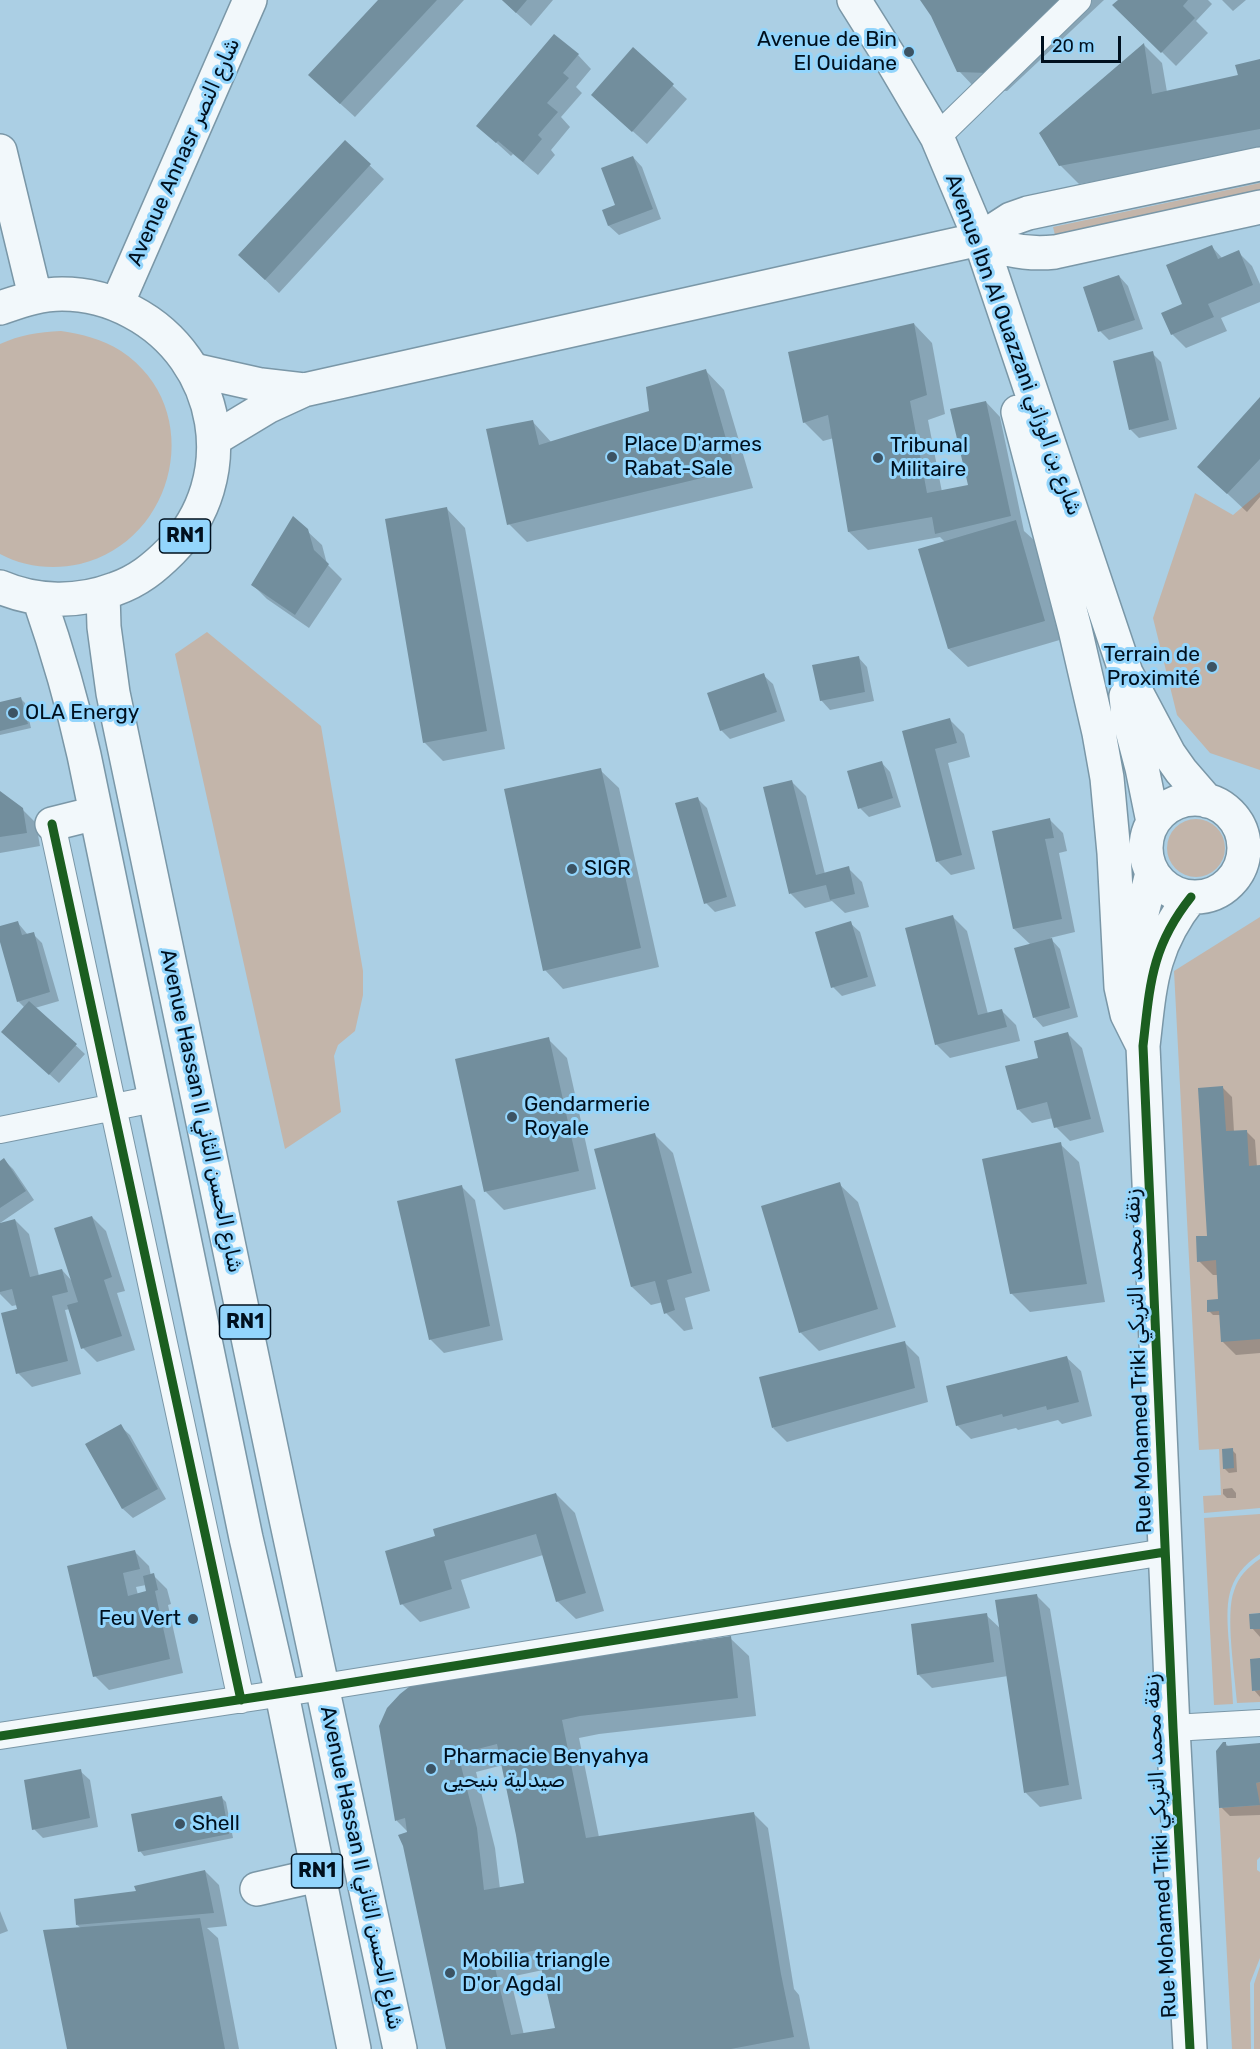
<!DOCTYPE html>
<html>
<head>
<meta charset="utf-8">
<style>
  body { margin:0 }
  #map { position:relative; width:1260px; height:2049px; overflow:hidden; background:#abcfe4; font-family:Rubik,sans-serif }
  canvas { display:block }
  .scale { position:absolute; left:1041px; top:36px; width:80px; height:27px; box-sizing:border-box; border:3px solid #00101e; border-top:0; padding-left:8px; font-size:18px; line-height:21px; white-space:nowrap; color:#00101e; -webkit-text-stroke:4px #93d5fc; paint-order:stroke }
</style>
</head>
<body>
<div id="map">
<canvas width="1260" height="2049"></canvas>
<div class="scale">20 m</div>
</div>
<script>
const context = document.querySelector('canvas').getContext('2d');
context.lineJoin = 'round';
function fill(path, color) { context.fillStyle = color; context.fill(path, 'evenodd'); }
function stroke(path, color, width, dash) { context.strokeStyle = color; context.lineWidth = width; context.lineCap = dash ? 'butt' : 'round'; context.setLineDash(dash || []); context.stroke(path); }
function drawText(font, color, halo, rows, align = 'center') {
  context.font = font + ' Rubik,Cairo,sans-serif'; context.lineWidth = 6; context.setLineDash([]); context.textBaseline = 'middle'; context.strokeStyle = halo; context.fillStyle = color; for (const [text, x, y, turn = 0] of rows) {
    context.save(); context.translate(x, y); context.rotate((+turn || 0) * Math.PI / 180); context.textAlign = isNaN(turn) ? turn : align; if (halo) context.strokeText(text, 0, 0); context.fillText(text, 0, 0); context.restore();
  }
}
const green = new Path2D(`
  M1260,183V190L1055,235L1053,227Z
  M61,331C82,334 102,339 121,351C207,408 177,541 80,564C53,570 24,567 0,554V344C20,335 38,332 61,331Z
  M1260,492V770L1210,753L1177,715L1153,618L1195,493L1233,515Z
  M207,632L321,726L363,971V995L355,1031L338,1045L334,1056L341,1112L285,1149L175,654Z
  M1167 848a29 29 0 1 1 58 0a29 29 0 1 1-58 0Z
  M1260,917V1508L1204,1513L1203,1496L1221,1495L1219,1449L1199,1450L1174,971Z
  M1260,1514V1554C1224,1578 1226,1604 1229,1644C1230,1664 1232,1684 1233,1704L1214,1705L1204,1518Z
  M1260,1559V1613L1249,1614L1260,1629V1658L1252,1691L1260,1690V1702L1237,1703C1235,1676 1225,1614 1234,1591C1238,1577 1248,1567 1260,1559Z
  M1260,1782V1857L1257,1860V1870L1260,1872V1958L1250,1983L1251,2049H1232L1219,1808L1259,1805L1256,1783Z
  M1260,1966V2049H1254V1984Z`);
const shadow = new Path2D(`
  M380,0H464L355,117L324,89Z
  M502,0H553L531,26Z
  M922,0H1104L1007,91L977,90L959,71L932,15Z
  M1120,0H1208L1212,4L1196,21L1208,33L1176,66L1115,5Z
  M1222,0H1246L1233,11Z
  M1144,45L1162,63L1167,92L1238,76L1237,66L1260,60V151L1079,184L1060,165L1041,134Z
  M633,49L687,99L647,144L607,108Z
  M578,55L591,69L576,87L582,93L561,117L570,127L551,150L555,155L538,175L513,154L511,156L478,126Z
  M345,142L384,179L279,293L254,269Z
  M633,157L642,167L661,219L619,235L609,226L604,211L617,206Z
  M1212,247L1223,259L1238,252L1252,266L1260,284V302L1221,318L1227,331L1186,348L1172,334Z
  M1119,276L1128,286L1143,329L1109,340L1100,331Z
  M914,324L932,343L945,414L928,420L942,492L970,486L986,402L1000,417L1024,531L1034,540L1063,639L968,667L949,649L920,550L945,542L940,537L868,550L849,532L834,438L823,441L804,422Z
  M1152,353L1161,362L1177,429L1139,438L1130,429Z
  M706,371L724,390L753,488L527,542L509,524L532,421L552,443L651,412Z
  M1260,399V497L1247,512L1199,467Z
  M447,509L465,528L505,749L443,761L424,742Z
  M307,531L322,545L327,564L342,579L309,628L267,599L253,585Z
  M858,657L867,667L874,701L830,710L821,700Z
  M763,675L773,684L785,721L730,739L721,730Z
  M21,699L25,703L31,728L0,735V704Z
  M950,720L964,734L970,757L948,763L975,869L951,875L937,861L904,732Z
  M881,762L890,772L901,807L869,817L860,808Z
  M600,770L619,788L659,967L563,989L545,970Z
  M792,782L806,796L825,874L848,868L862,882L869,907L845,913L832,901L805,908L791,894Z
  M0,793L22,809L36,823L40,846L0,853Z
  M697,798L707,808L736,906L715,912L706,903Z
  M1049,819L1063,833L1067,851L1059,853L1075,932L1050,938L1060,949L1078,1017L1043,1027L1034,1017L1031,945L1014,929Z
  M953,917L967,931L988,1014L1002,1011L1016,1025L1020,1041L950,1058L936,1044Z
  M18,923L28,935L33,934L42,943L59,1001L35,1008L85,1054L59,1083L13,1041L25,1008L18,1001L0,936V928Z
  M850,923L860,932L876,986L842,996L833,987Z
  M1068,1034L1082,1048L1104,1132L1070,1141L1056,1127L1053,1118L1032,1123L1018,1109L1040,1059Z
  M548,1039L567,1058L596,1189L504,1210L486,1192Z
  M1223,1088L1232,1097L1234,1132L1246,1131L1255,1140L1257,1167H1260V1353L1236,1355L1222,1341L1221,1315H1213L1209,1311L1220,1303L1219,1275H1213L1199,1261L1210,1237Z
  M654,1134L673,1153L710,1291L685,1298L693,1329L684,1331L666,1313L663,1302L651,1305L632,1287Z
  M1060,1144L1079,1162L1105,1302L1030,1312L1011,1293Z
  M4,1160L13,1169L34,1200L0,1223V1163Z
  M839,1184L858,1202L896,1327L819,1351L800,1332Z
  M461,1186L475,1200L503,1340L444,1353L430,1339Z
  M92,1217L106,1231L125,1291L117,1293L135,1350L97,1362L83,1348L70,1309L65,1310L81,1374L32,1387L18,1373L17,1305L12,1306L0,1294V1224L15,1220L29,1234L39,1276L62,1270L72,1281Z
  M905,1343L919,1357L928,1402L787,1442L773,1428Z
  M1066,1357L1081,1371L1092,1416L1062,1424L1058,1420L1018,1430L1016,1428L971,1439L957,1425Z
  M120,1426L130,1435L166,1499L133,1518L123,1509L88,1444Z
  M1232,1450L1236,1454L1237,1472L1229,1473L1224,1468Z
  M1232,1488L1236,1493V1498H1227L1223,1494V1489Z
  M556,1494L575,1513L604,1611L576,1619L557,1601L543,1555L461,1580L470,1608L420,1622L402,1604L437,1537Z
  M135,1552L149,1566L151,1576L153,1575L167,1589L171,1604L168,1605L183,1673L109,1690L95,1676L69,1567ZM146,1585L148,1592L138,1595L136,1587Z
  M1036,1595L1050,1609L1082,1799L1040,1807L1026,1793L1008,1676L932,1688L918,1674L986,1615L1001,1629Z
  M1260,1614V1637L1252,1628Z
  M730,1638L749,1656L756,1716L599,1734L579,1738L599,1837L754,1814L768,1828L794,1989L799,1995L810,2049H448L409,1833L397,1821L380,1726ZM503,1765L526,1884L500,1889L495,1848L476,1772ZM543,1970L557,2030L524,2035L510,1977Z
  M1260,1660V1697L1254,1690Z
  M1226,1744L1229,1747L1260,1745V1815L1230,1816L1221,1807Z
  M80,1771L90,1780L98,1827L43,1838L34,1829Z
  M222,1798L226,1802L233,1838L144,1856L140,1851Z
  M205,1871L219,1885L227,1926L207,1928L218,1938L239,2049H68L81,1928L77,1925Z
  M0,1911L8,1931L0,1934Z`);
const building = new Path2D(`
  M378,0H437L340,104L308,75Z
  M502,0H527L516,13Z
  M920,0H1066L988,73L957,72L931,16Z
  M1118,0H1188L1183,6L1195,18L1161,53L1112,5Z
  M554,34L579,54L563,73L569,78L547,103L558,112L538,135L542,139L523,162L498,141L496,143L476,126Z
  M1144,43L1152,94L1238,75L1235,65L1260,59V129L1059,166L1039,133Z
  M633,47L674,84L632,132L591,95Z
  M345,140L371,164L265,280L238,255Z
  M633,156L653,209L608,226L602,210L615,205L601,168Z
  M1212,245L1218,259L1239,250L1253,285L1208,304L1214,317L1171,335L1161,313L1182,304L1166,265Z
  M1119,275L1135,320L1098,332L1083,287Z
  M914,323L927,395L910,401L927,493L968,485L950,409L986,401L1011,516L935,534L932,517L848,532L828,415L803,423L788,352Z
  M1153,351L1169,420L1129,430L1113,361Z
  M706,369L735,470L507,525L486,429L533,420L539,445L649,411L646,387Z
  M1260,397V459L1227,494L1197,467Z
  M447,507L487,731L423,743L385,519Z
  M293,516L308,529L314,550L329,564L295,615L251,585Z
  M1016,520L1045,621L948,649L918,549Z
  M859,656L865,692L820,701L812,665Z
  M764,673L777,712L720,731L707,693Z
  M21,697L28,724L0,731V702Z
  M950,718L957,743L935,749L962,855L936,862L902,731Z
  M882,761L893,798L858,809L847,771Z
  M601,768L641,948L543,971L504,789Z
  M792,780L816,875L849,866L855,894L830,900L826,885L789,894L763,787Z
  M0,791L23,808L27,833L0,837Z
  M698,797L727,897L704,904L675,803Z
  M1050,818L1054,838L1045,839L1062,919L1013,929L992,831Z
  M953,915L978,1015L1002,1009L1007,1027L935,1045L905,928Z
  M18,921L22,935L34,932L50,992L17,1002L0,942V926Z
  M851,921L868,977L831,988L815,932Z
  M1052,938L1070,1008L1033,1018L1014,948Z
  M29,1001L77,1044L49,1075L1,1032Z
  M1068,1032L1091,1119L1054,1128L1047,1102L1017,1110L1005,1066L1038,1058L1034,1041Z
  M549,1037L579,1171L484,1192L455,1059Z
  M1223,1086L1226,1131L1247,1130L1249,1166L1260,1165V1339L1221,1342L1219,1311L1207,1312V1300L1218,1299L1216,1260L1197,1262L1196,1236H1207L1198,1088Z
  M655,1133L692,1273L667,1280L675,1310L664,1314L655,1281L631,1287L594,1149Z
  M1061,1142L1087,1284L1010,1294L982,1159Z
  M4,1158L26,1191L0,1208V1161Z
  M840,1182L878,1309L799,1333L761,1206Z
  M462,1185L490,1326L429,1340L397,1201Z
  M92,1216L112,1277L104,1280L122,1336L81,1349L67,1305L78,1302L54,1228Z
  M15,1219L30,1277L62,1269L68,1292L52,1296L68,1361L16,1374L1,1313L17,1309L12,1289L0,1292V1223Z
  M905,1341L915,1388L772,1428L759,1377Z
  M1067,1356L1079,1402L1047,1410L1046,1406L1003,1417L1002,1414L956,1426L946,1386Z
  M121,1424L158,1489L122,1509L85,1444Z
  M1233,1448L1234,1468L1223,1469L1222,1449Z
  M556,1493L586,1593L556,1602L536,1534L444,1561L452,1589L400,1605L385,1551L435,1536L433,1529Z
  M135,1550L140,1569L123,1573L128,1596L146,1591L143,1576L154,1573L158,1590L155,1591L170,1659L93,1677L67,1566Z
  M1037,1594L1069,1785L1024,1793L995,1600Z
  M987,1613L994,1662L917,1675L911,1624Z
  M1260,1613V1629H1250L1249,1614Z
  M731,1636L738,1698L580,1716L562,1720L586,1838L754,1812L781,1974L794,2037L731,2049H446L403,1846L398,1835L407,1832L405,1818L395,1821L379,1726L387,1708L400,1694L414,1683ZM497,1744L516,1835L524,1883L484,1890L477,1828L458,1754ZM537,1950L555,2028L511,2035L493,1959Z
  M1260,1658V1690L1252,1691L1250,1659Z
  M1223,1742H1226V1746L1260,1743V1782L1256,1783L1260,1805L1219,1808L1216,1751Z
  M81,1769L90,1818L32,1830L24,1780Z
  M222,1796L229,1834L138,1852L131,1814Z
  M205,1870L214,1913L76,1925L74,1899L136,1891L134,1886Z
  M200,1918L225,2049H67L43,1930Z`);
const street = new Path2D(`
  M937,137L1078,0
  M52,824L241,1700
  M0,1130L154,1099
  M1173,1728L1260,1723
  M0,1736L323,1687L1165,1552`);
const secondary = new Path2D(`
  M854,0L891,59L937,137L980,239L1126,673L1169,754L1181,771L1207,801
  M980,239C1005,251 1028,255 1055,252L1260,207
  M194,370L261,385L304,390
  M1018,412L1075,629L1099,733L1107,778L1114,853L1121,987L1127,1014L1142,1044
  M214,439L267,407L304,390L980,239L1011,219L1028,213L1260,164
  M1126,696L1128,715L1142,768L1153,822
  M1146 848a49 49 0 1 1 98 0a49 49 0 1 1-98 0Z
  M1135,961L1140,921L1152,873
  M1190,2049L1173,1728L1143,1046C1150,985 1151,947 1191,897`);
const primary = new Path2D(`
  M0,151L35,296
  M117,304L250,0
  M0,308C21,301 40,294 62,294C86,294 110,300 132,312C221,359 242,478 171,551C154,568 138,581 115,589C78,603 37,603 0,587
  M103,594L104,627L113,693L285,1514L400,2049
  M39,598C57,650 72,701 84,755L246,1538L282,1694L354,2049
  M52,824L96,813
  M257,1889L318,1875`);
const cycleway = new Path2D(`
  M52,824L241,1700
  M0,1736L323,1687L1165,1552
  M1190,2049L1173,1728L1143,1046C1150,985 1151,947 1191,897`);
const markers = [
  [909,52,6,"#3c5363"],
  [612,457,6,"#3c5363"],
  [878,458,6,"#3c5363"],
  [1212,667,6,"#3c5363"],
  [13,713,6,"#3c5363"],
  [572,869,6,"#3c5363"],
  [512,1117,6,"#3c5363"],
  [193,1619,6,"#3c5363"],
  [431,1769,6,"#3c5363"],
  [180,1824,6,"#3c5363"],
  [450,1973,6,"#3c5363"]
];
const shields = [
  [185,536,51],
  [245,1322,51],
  [317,1871,51]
];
const shieldNames = [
  ["RN1",185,536],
  ["RN1",245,1322],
  ["RN1",317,1871]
];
const poiNames = [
  ["Avenue de Bin",897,40,"right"],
  ["El Ouidane",897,64,"right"],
  ["Place D'armes",624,445],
  ["Rabat-Sale",624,469],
  ["Tribunal",890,446],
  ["Militaire",890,470],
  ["Terrain de",1200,655,"right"],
  ["Proximité",1200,679,"right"],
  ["OLA Energy",25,713],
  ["SIGR",584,869],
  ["Gendarmerie",524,1105],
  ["Royale",524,1129],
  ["Feu Vert",181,1619,"right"],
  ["Pharmacie Benyahya",443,1757],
  ["صيدلية بنيحيى",443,1781],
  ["Shell",192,1824],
  ["Mobilia triangle",462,1961],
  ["D'or Agdal",462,1985]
];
const streetNames = [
  ["Avenue Annasr شارع النصر",184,152,-66],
  ["Avenue Ibn Al Ouazzani شارع بن الوزاني",1013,345,70],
  ["Avenue Hassan II شارع الحسن الثاني",201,1111,78],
  ["Rue Mohamed Triki زنقة محمد التريكي",1139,1361,-92],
  ["Rue Mohamed Triki زنقة محمد التريكي",1161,1846,-93],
  ["Avenue Hassan II شارع الحسن الثاني",361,1868,78]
];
fill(green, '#c3b5aa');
fill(shadow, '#0003');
fill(building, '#728e9d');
stroke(street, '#7a97a7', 28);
stroke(secondary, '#7a97a7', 36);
stroke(primary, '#7a97a7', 36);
stroke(street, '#f2f8fb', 26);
stroke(secondary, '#f2f8fb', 33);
stroke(primary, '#f2f8fb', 33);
stroke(cycleway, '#1b5e20', 9);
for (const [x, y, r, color] of markers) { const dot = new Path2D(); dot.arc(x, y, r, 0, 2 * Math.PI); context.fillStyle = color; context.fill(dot); stroke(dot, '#93d5fc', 2); }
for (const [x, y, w] of shields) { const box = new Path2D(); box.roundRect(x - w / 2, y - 17, w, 34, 4.5); context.fillStyle = '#93d5fc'; context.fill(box); stroke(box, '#00101e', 1.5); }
drawText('bold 20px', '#00101e', null, shieldNames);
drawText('21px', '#00101e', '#93d5fc', poiNames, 'left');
drawText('21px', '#00101e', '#93d5fc', streetNames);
</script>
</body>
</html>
